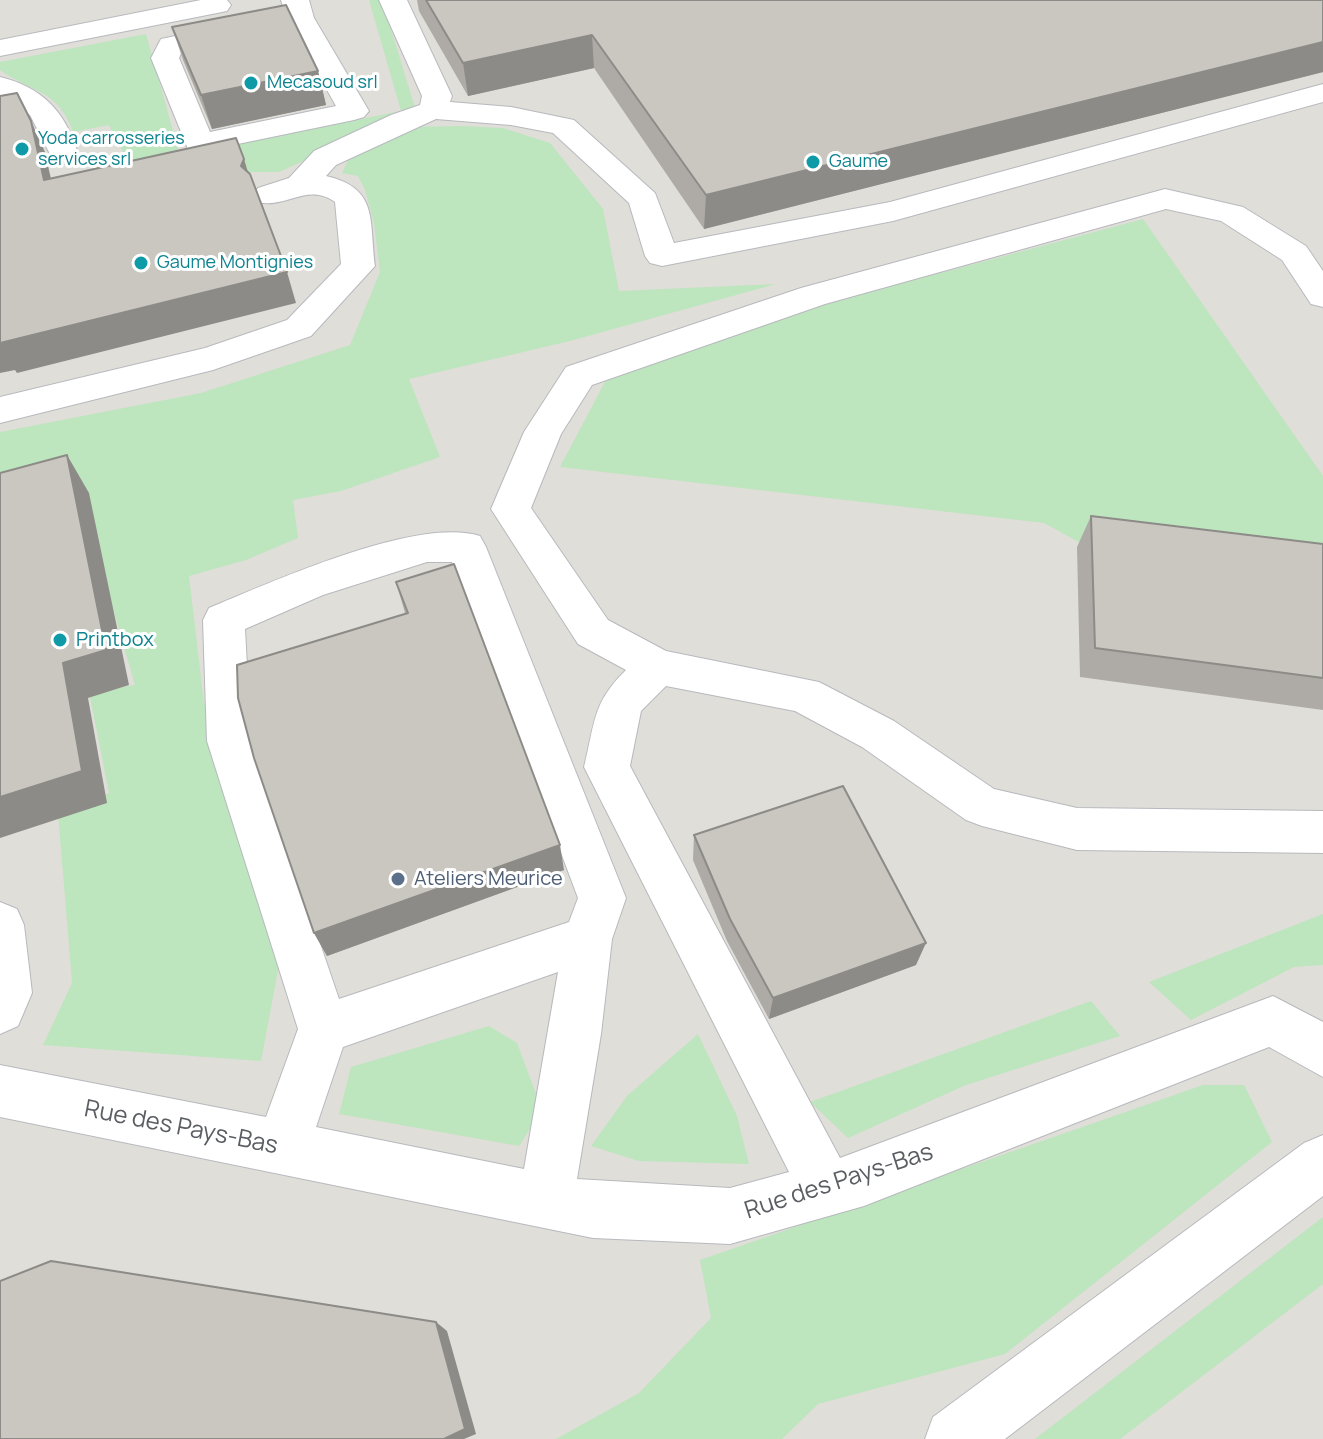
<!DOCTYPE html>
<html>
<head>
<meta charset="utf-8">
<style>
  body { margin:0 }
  canvas { display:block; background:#edebe1 }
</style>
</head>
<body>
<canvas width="1323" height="1439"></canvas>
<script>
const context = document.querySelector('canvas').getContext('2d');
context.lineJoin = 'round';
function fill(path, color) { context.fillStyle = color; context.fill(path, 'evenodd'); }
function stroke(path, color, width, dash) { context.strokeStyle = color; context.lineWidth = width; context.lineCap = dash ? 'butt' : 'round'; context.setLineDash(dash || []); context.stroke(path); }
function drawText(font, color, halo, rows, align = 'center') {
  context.font = font + ' Manrope,sans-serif'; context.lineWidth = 6; context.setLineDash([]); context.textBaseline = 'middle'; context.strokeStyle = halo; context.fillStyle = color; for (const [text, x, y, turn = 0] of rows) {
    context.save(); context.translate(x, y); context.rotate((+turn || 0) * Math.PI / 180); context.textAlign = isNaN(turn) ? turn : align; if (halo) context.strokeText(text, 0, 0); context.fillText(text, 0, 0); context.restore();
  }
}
const industrial = new Path2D(`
  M0,0H1323V1439H0Z`);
const green = new Path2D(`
  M369,0H382L416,111L279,172H247L0,189L128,161L109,125L73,132C58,89 32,93 0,70V62L146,34L180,156L401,111Z
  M462,126L503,128L550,143L603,209L619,291L776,284L570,341L409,379L440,457L341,491L293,500L298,538L246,560L189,576L204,703L219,719L279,965L261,1061L43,1045L72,983L58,813L109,793L89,692L135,685L109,595L0,518V432L201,393L350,345L380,272L374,223L365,190L358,176L342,173L348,160L408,127Z
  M1143,219L1323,476V577L1090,548L1044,523L560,467L608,376L802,310Z
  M1323,914V965L1294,967L1191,1020L1149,982Z
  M1091,1001L1120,1036L966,1085L848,1138L810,1102Z
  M489,1026L517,1043L542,1110L519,1146L339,1114L351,1067Z
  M698,1034L737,1116L749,1164L639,1161L591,1146L627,1096Z
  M1203,1085H1244L1272,1142L1005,1354L818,1404L782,1439H556L639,1393L711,1318L700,1260Z
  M1323,1217V1284L1120,1439H1035Z`);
const minor = new Path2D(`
  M201,0H227L231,5L227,11L217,13L0,56V40Z
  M281,0H309L314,18L369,111L364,117L354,120L199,152L188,149L151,58L161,39L285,13ZM292,28L336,106L210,132L179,58L182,51Z
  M379,0H407L452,96L450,102L511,107L574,120L655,193L674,243L890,202L1323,84V102L893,221L662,266L650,263L645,256L629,203L553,133L511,125L436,119L336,165L326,176C379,188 369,220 375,266L311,336L213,370L0,423V397L205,348L287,320L341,264L335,202C308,182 286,209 258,202L253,195L258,188L289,178L314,151L391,115L420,105L422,96Z
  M0,77C41,87 64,110 77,150L73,156L62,159L51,156L30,115L0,96Z
  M1165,189L1243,207L1306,246L1323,271V307L1311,304L1282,260L1221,221L1166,209L825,304L592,385L561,434L531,508L608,620L666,651L819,682L894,721L994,789L1077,808L1323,811V853L1077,850L982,826L966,820L862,747L795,711L666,686L641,711L630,766L840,1158L1273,996L1323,1022V1077L1269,1047L864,1206L730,1244L593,1238L0,1117V1065L266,1117L298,1029L207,741L203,620L209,608C272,582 417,516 480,536L486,547L626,898L612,939L601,1034L577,1179L730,1188L789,1172L584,767C595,723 592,703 626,670L578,644L491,509L524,432L566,367L801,288ZM427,562H452L578,898L569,922L339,999L251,741L245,629L323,595ZM558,972L524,1169L316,1127L343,1047Z
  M0,902L17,909L24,925L32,993L18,1026L0,1034Z
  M1323,1135V1196L1005,1439H925L933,1417L1304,1143Z`);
const wall = new Path2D(`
  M417,0H1323V72L704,229L594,68L468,96L419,11Z
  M172,27L318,71L326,105L212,129L183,60Z
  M1091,516L1323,544V710L1080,677L1077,547Z
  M396,582L564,870L327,956L314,933L405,613Z
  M694,835L916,965L769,1019L727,941L693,860Z`);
const shadedWall = new Path2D(`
  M592,35L594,68L468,96L463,63Z
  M1323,42V72L704,229L706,195Z
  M318,71L326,105L212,129L201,95Z
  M31,121L45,152L58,211L44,180Z
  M244,159L253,189L241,166Z
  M287,272L296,303L17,373L15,370L0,373V341Z
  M67,455L89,493L129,685L88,698L107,803L0,838V797L63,663Z
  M560,845L564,870L327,956L314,933Z
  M926,943L916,965L769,1019L773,998Z
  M436,1322L447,1331L476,1434L464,1439H444Z`);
const building = new Path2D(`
  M426,0H1323V42L706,195L592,35L463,63Z
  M286,5L318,71L201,95L172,27Z
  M17,93L31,121L44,180L236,138L244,159L241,166L250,174L287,272L0,343V96Z
  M67,455L106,650L63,663L82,771L0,797V473Z
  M1091,516L1323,544V678L1095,648Z
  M454,564L560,845L314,933L254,758L238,698L237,665L408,613L396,582Z
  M843,786L926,943L773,998L730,919L694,835Z
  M51,1261L436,1322L465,1429L444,1439H0V1281Z`);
const markers = [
  [251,83,8,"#0f9aa8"],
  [22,149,8,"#0f9aa8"],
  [813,162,8,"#0f9aa8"],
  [141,263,8,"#0f9aa8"],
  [60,640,8,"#0f9aa8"],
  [398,879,8,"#5c6f8a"]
];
const farCulturenames = [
  ["Mecasoud srl",267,83],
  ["Yoda carrosseries",38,139],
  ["services srl",38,160],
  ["Gaume",829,162],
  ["Gaume Montignies",157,263]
];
const cultureNames = [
  ["Printbox",76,640]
];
const serviceNames = [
  ["Ateliers Meurice",414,879]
];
const nearStreetnames = [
  ["Rue des Pays-Bas",181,1128,11],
  ["Rue des Pays-Bas",839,1182,-18]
];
fill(industrial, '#e0ded9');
fill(green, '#bde5be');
stroke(minor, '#b7b9be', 2);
fill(minor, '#fff');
fill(wall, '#aeaba6');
fill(shadedWall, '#8d8b87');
fill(building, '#cac7c1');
stroke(building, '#8d8b87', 2);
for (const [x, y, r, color] of markers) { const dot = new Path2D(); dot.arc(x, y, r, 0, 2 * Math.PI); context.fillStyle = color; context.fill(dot); stroke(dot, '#fff', 3); }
drawText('18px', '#0d838f', '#fff', farCulturenames, 'left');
drawText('20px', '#0d838f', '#fff', cultureNames, 'left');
drawText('20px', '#4e5e75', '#fff', serviceNames, 'left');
drawText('24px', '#5a5d62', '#fff', nearStreetnames);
</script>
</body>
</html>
